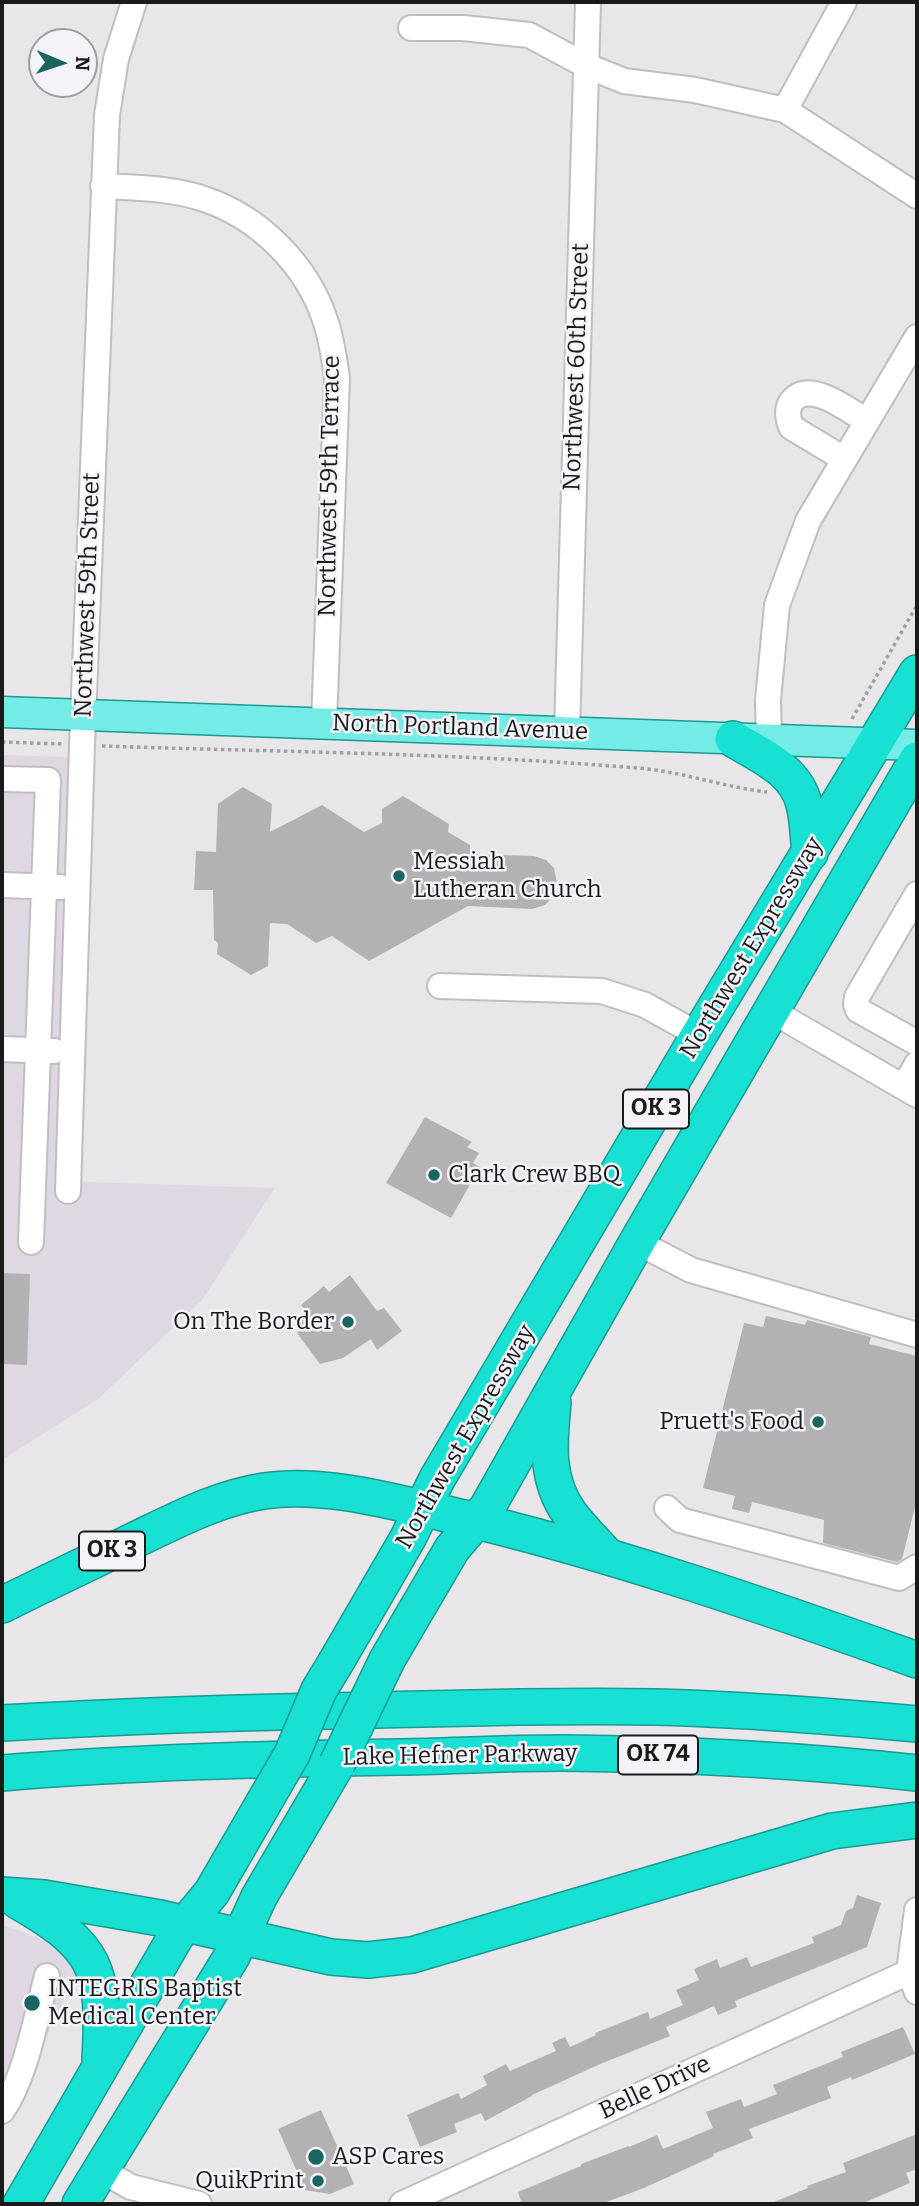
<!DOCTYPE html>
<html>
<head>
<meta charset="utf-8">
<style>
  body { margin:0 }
  #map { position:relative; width:919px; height:2206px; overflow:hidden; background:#e8e6e9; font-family:Bitter,serif }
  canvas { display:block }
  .frame { position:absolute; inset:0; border:4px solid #1b1a1b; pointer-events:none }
  .north { position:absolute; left:28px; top:28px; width:70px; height:70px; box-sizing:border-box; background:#f5f3f7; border:2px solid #9e9c9f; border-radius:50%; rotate:92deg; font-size:19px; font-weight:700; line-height:28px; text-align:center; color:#1b1a1b }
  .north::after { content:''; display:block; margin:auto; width:24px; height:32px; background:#19655f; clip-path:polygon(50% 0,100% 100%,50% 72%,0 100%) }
</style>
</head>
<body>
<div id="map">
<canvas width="919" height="2206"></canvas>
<div class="frame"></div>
<div class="north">N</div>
</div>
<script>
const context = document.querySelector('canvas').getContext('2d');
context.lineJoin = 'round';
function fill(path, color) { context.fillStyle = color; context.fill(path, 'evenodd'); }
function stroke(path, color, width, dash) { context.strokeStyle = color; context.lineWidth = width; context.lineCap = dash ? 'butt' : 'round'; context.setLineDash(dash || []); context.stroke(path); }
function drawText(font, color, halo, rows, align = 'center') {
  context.font = font + ' Bitter,serif'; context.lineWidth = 5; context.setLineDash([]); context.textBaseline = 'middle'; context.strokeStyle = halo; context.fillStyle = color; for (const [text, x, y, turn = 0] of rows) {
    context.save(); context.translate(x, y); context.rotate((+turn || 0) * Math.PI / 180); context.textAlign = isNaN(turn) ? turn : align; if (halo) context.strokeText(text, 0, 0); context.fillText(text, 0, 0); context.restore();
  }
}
const built = new Path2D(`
  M2,755L71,757L58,1181L275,1188L202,1300L98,1399L2,1460Z
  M2,1925L37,1937L65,1955L76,1975L49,2031L18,2109L2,2125Z`);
const building = new Path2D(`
  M243,787L272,804L270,832L322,805L364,832L382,823V809L403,796L449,824L448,832L470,845V854L534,856L546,860L554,868L557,883L553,897L545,905L532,909L468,906L369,961L332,936L316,943L287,924L270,923L268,966L251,975L217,954L218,943L214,940L213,890H194L196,851L216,852L218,804Z
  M425,1117L472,1142L467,1147L479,1153L473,1163L480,1167L451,1218L386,1183Z
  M2,1273L30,1274L27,1365L2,1364Z
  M350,1275L377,1311L384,1308L402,1331L377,1350L371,1339L343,1358L320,1364L297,1333L304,1326L297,1318L306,1311L301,1305L324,1286L329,1292Z
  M766,1316L805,1325L807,1320L841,1329L871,1337L869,1344L917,1356V1499L902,1559L897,1562L823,1543L824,1520L752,1502L749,1513L732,1509L735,1496L703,1488L744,1323L763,1327Z
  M857,1895L881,1903L867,1947L735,2001L737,2007L718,2015L714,2006L666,2027L670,2036L598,2065L532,2095V2096L485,2121L481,2113L454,2124L457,2132L420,2147L407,2115L458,2093L461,2099L487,2085L483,2076L506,2064L510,2071L556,2051L552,2043L565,2037L570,2047L596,2035L595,2033L648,2012L650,2019L683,2005L676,1990L699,1980L694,1969L717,1959L720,1968L747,1957L751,1967L814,1943L812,1937L841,1925L846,1911L853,1908Z
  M903,2027L915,2054L852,2080L851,2077L827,2087L831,2098L749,2129L753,2138L713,2154L714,2156L644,2188L601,2204H522L518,2192L581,2166V2164L629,2146V2147L657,2135L663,2149L713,2128L706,2112L741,2099L744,2107L777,2094L773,2085L843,2057L841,2052Z
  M321,2110L354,2184L330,2194L305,2190L278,2129Z
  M917,2134V2169L906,2173L910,2183L861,2204H769L808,2188L807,2186L846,2172L843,2163Z`);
const path = new Path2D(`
  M852,719L917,605
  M2,742L63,744
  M102,746C280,752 459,753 637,768C680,771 723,787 767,792`);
const minor = new Path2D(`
  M411,28H463L529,35L585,65L624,81L695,90L785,110L917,196
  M785,110L844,2
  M103,186C137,188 172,188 204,199C259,217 307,265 325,320C332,339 334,358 337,378L324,723
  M844,459L791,427C788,419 786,409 792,401C810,379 849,411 867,421
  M567,732L588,2
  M769,740L768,700L777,605L808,521L917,337
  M2,779L48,780L31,1242
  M2,885L60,887
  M917,894L857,997L856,1004L858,1010L917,1043
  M440,986L602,991L645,1005L699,1035
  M772,1011L917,1095
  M2,1049L54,1051
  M904,1087L917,1064
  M68,1191L82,745L107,115L116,59L134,2
  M637,1242L691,1270L917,1335
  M667,1508L680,1520L899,1578L917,1567
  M917,1910L909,1972L917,1992
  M2,2111C26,2077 36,2017 47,1976
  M101,2170L131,2187L199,2204
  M402,2204L909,1972`);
const major = new Path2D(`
  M2,712L917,745`);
const highway = new Path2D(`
  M733,739C760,755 796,770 804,804C808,819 808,837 810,853
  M553,1403C549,1442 545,1480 570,1514C581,1529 595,1542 607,1556
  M2,1605C46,1583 91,1562 135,1540C177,1520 218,1498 264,1491C322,1482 390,1501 447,1514C607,1551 762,1605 917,1660
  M387,1660L452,1549L487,1508L637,1242L917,760
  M336,1662L408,1538L437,1479L699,1035L917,673
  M2,1723C127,1716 252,1712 378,1710C469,1708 561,1705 653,1707C742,1709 829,1716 917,1724
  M2,1773C134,1762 266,1759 399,1757C453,1756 508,1753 563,1753C681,1754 800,1760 917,1773
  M2,1895L44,1898L160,1918L331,1957L368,1960L412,1955L832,1831L917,1820
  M18,1901C98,1947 105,1969 100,2059
  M21,2204L176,1936L212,1892L263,1804
  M80,2204L232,1956L259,1897L337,1764`);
const highwayBridge = new Path2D(`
  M337,1764L387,1660
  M263,1804L292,1754L319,1690L336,1662`);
const markers = [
  [399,876,7,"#19655f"],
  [434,1175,7,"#19655f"],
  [348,1322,7,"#19655f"],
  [818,1422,7,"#19655f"],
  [32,2003,9,"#19655f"],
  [316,2157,9,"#19655f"],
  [318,2181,7,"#19655f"]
];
const shields = [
  [656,1109,66],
  [112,1551,66],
  [658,1755,80]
];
const shieldNames = [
  ["OK 3",656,1109],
  ["OK 3",112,1551],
  ["OK 74",658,1755]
];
const streetNames = [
  ["Northwest 60th Street",577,367,-88],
  ["Northwest 59th Terrace",330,486,-89],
  ["Northwest 59th Street",88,595,-88],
  ["North Portland Avenue",460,728,2],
  ["Northwest Expressway",752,948,-59],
  ["Northwest Expressway",466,1437,-60],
  ["Lake Hefner Parkway",460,1756,-1],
  ["Belle Drive",655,2088,-25]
];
const poiNames = [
  ["Messiah",413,862],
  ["Lutheran Church",413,890],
  ["Clark Crew BBQ",448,1175],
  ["On The Border",334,1322,"right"],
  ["Pruett's Food",804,1422,"right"],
  ["INTEGRIS Baptist",48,1989],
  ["Medical Center",48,2017],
  ["ASP Cares",332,2157],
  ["QuikPrint",304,2181,"right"]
];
fill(built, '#ded8e2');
fill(building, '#b3b1b4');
stroke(minor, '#c0bec1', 28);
stroke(major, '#199b93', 33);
stroke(highway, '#199b93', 38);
stroke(path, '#a2a0a3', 3.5, [3.5, 3.5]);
stroke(minor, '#fff', 24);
stroke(major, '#74ece5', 30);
stroke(highway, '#18e0d3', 35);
stroke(highwayBridge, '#199b93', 38, []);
stroke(highwayBridge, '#18e0d3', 35);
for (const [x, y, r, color] of markers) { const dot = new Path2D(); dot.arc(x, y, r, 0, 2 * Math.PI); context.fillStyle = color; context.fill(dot); stroke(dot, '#f5f3f7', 2.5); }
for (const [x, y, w] of shields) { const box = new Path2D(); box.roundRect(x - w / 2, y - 19.5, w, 39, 5); context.fillStyle = '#f5f3f7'; context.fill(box); stroke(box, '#1b1a1b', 2); }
drawText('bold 23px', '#1b1a1b', null, shieldNames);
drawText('24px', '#1b1a1b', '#f5f3f7', streetNames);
drawText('24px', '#1b1a1b', '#f5f3f7', poiNames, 'left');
</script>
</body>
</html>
